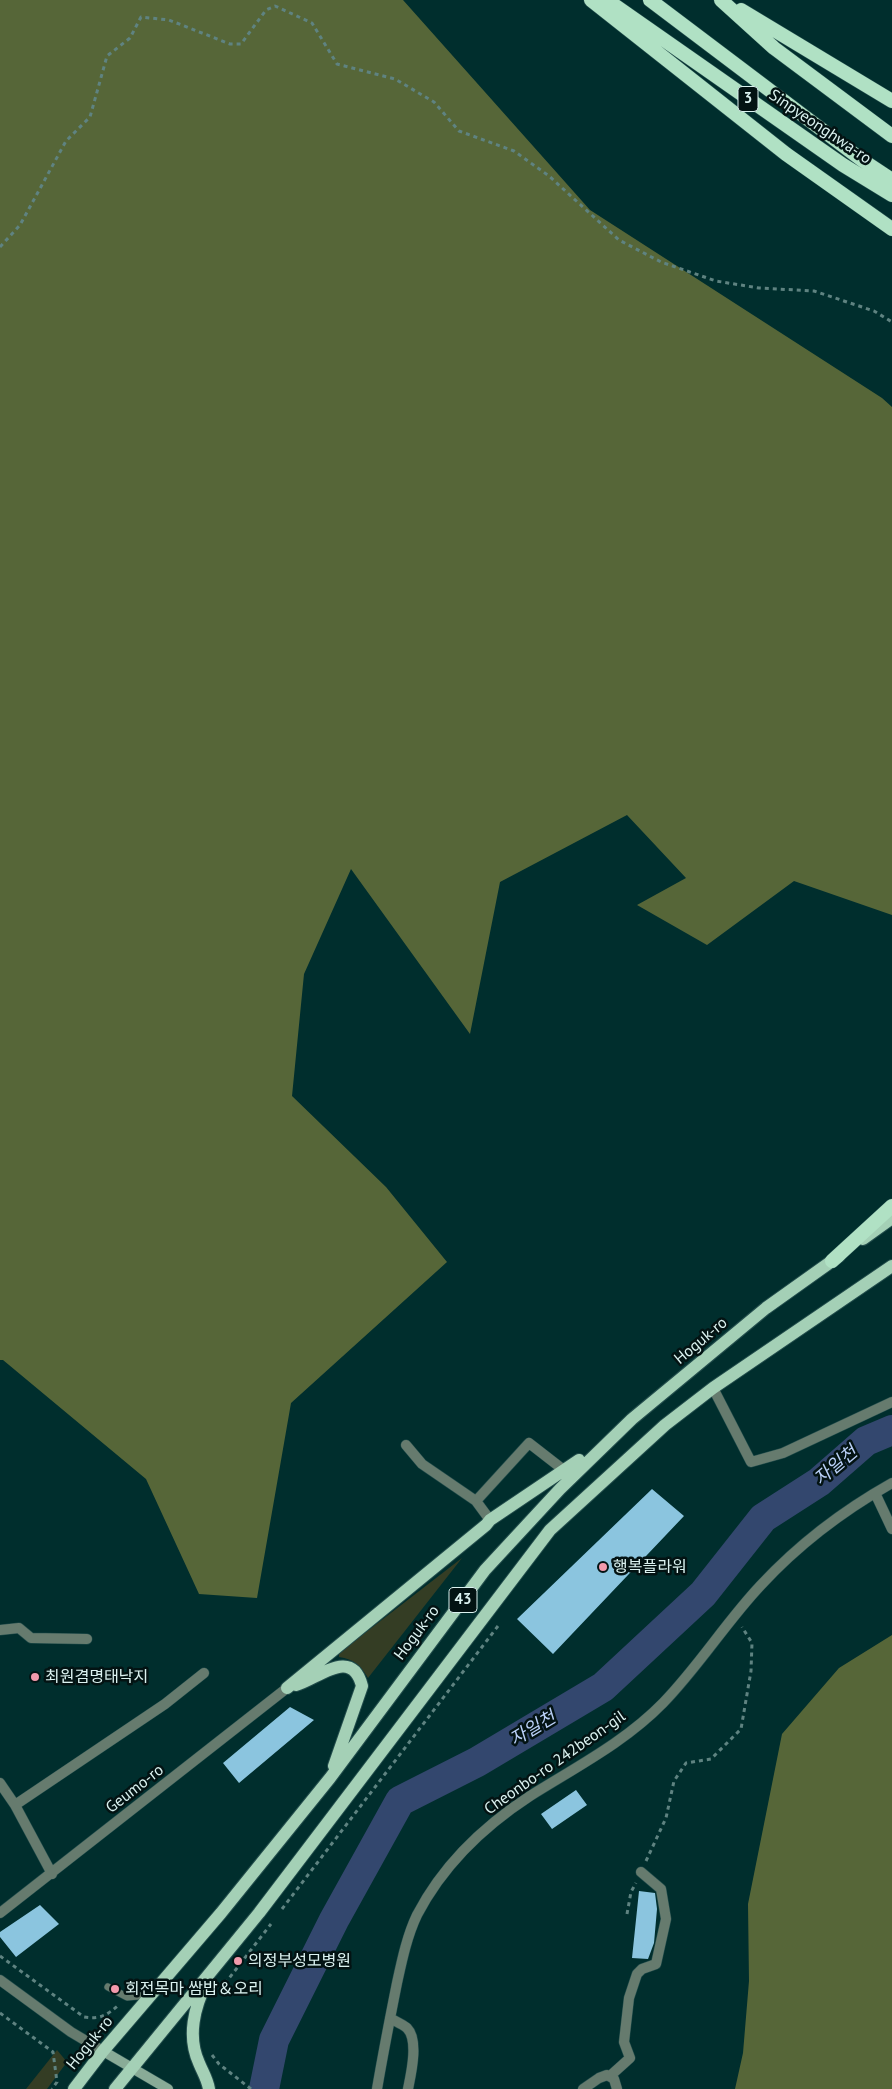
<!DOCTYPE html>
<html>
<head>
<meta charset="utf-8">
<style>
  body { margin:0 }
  canvas { display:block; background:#002e2d }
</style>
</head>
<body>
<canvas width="892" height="2089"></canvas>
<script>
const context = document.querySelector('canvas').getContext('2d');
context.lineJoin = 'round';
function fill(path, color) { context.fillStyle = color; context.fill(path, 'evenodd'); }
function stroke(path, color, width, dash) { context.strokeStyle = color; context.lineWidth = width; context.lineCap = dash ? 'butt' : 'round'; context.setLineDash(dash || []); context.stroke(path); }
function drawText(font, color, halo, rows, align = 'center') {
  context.font = font + ' "PT Sans","Noto Sans KR",sans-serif'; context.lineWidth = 5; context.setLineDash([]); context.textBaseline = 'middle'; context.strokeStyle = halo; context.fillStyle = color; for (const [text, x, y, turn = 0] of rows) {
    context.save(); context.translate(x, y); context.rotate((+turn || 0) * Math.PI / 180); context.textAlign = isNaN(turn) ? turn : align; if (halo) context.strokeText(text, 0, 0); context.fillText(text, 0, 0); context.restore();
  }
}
const green = new Path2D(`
  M462,1558L368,1678C361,1666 354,1659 339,1657V1653Z
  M57,2050L67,2062L47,2089H26Z`);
const forest = new Path2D(`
  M0,0H403L590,210L882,398L892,407V915L794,881L707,945L637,905L686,878L627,815L500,882L470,1034L351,869L304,974L292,1096L386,1187L447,1262L291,1403L257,1598L199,1594L146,1479L3,1360H0Z
  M892,1635V2089H735L743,2053L749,1981L748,1904L782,1734L839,1668Z`);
const river = new Path2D(`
  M264,2089L274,2040L334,1920L400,1801L477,1762L603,1687L703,1594L763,1518L819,1482L866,1441L892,1430`);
const building = new Path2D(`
  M652,1489L684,1516L553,1654L517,1619Z
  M290,1707L314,1720L239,1783L223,1763Z
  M576,1790L587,1805L552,1829L541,1814Z
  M639,1891L655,1893L657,1909L654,1943L648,1959L632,1958Z
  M40,1905L59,1924L16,1957L0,1937V1932Z`);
const path = new Path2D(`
  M0,247L20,225L66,141L90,117L107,56L130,38L141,17L169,20L230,44H241L266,10L275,6L312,23L337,64L395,79L434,102L459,131L514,151L549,176L619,240L661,262L716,281L759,288L814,291L874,311L892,322
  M646,1861L666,1818L674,1781L686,1763L711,1759L741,1729L751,1671L752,1643L742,1627
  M282,1909L498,1626
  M627,1914L631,1892L636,1883
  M0,1956L84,2017C101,2020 108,2014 120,2004
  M220,1990L271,1924
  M0,2013L53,2052L57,2082L52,2089
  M212,2055L219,2064L251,2089`);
const service = new Path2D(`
  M108,1987L127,1997L151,1995`);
const minor = new Path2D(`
  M713,1388L751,1462L783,1453L892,1402
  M406,1445L422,1464L476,1501L490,1520
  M875,1493L892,1529
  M476,1501L529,1443L565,1471
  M0,1630L19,1628L31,1638L87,1639
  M0,1783L15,1805L52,1874
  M15,1805L165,1704L204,1673
  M0,1913L287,1688
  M0,1980L71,2032L103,2051
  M390,2018C395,2021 402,2024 407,2028C419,2040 411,2074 408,2089
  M610,2076L630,2058L624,2042L629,1998L637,1974L642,1969L656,1964L666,1919L661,1889L641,1872
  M377,2089C383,2054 390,2018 397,1983C402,1960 407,1936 417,1915C443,1865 484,1826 530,1796C576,1767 625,1742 663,1703C699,1666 726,1622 761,1585C799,1544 844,1510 892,1483
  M583,2089L599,2078L607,2075L614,2079L617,2089`);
const secondary = new Path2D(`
  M103,2051L168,2089`);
const primary = new Path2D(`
  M863,1239L892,1218
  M296,1685C318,1679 352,1646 362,1686L334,1766
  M287,1688L486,1525L490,1520L579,1460
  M207,1982C194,2007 187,2037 199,2063C203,2073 207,2078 209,2089
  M74,2089L103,2051L221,1913L330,1778L485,1570L560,1489L632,1419L766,1308L839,1256
  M115,2089L259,1913L550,1530L665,1425L713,1388L892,1266`);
const trunk = new Path2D(`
  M591,0L786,154L892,229
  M607,0L843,165L892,195
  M650,0L862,160L892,180
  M721,0L774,48L892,136
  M741,10L892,101
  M832,1261L892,1206`);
const markers = [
  [603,1567,5,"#f29aac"],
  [35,1677,5,"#f29aac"],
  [238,1961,5,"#f29aac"],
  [115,1989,5,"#f29aac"]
];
const shields = [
  [748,99,20],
  [463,1600,28]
];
const shieldNames = [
  ["3",748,99],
  ["43",463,1600]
];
const streetNames = [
  ["Sinpyeonghwa-ro",820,127,34],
  ["Hoguk-ro",701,1341,-40],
  ["Hoguk-ro",417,1633,-53],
  ["Cheonbo-ro 242beon-gil",555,1763,-35],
  ["Geumo-ro",135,1789,-38],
  ["Hoguk-ro",90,2043,-51]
];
const poiNames = [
  ["행복플라워",613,1567],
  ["최원겸명태낙지",45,1677],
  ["의정부성모병원",248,1961],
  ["회전목마 쌈밥＆오리",125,1989]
];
const waterNames = [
  ["자일천",836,1466,-40],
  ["자일천",533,1729,-31]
];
fill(green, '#343d24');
fill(forest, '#566638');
stroke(river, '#33476e', 30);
fill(building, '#8bc5df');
stroke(service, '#234d4c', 8);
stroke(minor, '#234d4c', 11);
stroke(secondary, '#234d4c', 11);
stroke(primary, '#234d4c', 14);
stroke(trunk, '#234d4c', 15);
stroke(path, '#5f8381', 3, [4, 4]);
stroke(service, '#667b6e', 7);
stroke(minor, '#667b6e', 10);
stroke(secondary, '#89ab97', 10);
stroke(primary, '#a4d0b6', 12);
stroke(trunk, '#b0e1c4', 14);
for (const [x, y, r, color] of markers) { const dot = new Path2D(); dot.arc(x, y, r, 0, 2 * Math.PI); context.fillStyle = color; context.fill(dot); stroke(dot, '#031313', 2); }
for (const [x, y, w] of shields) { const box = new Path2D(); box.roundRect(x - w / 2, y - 12.5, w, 25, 4); context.fillStyle = '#031313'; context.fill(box); stroke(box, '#dbf2f0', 1); }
drawText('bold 15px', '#dbf2f0', null, shieldNames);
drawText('16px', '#dbf2f0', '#031313', streetNames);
drawText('16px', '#dbf2f0', '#031313', poiNames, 'left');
drawText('italic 18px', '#bad0f7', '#031313', waterNames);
</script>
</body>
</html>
